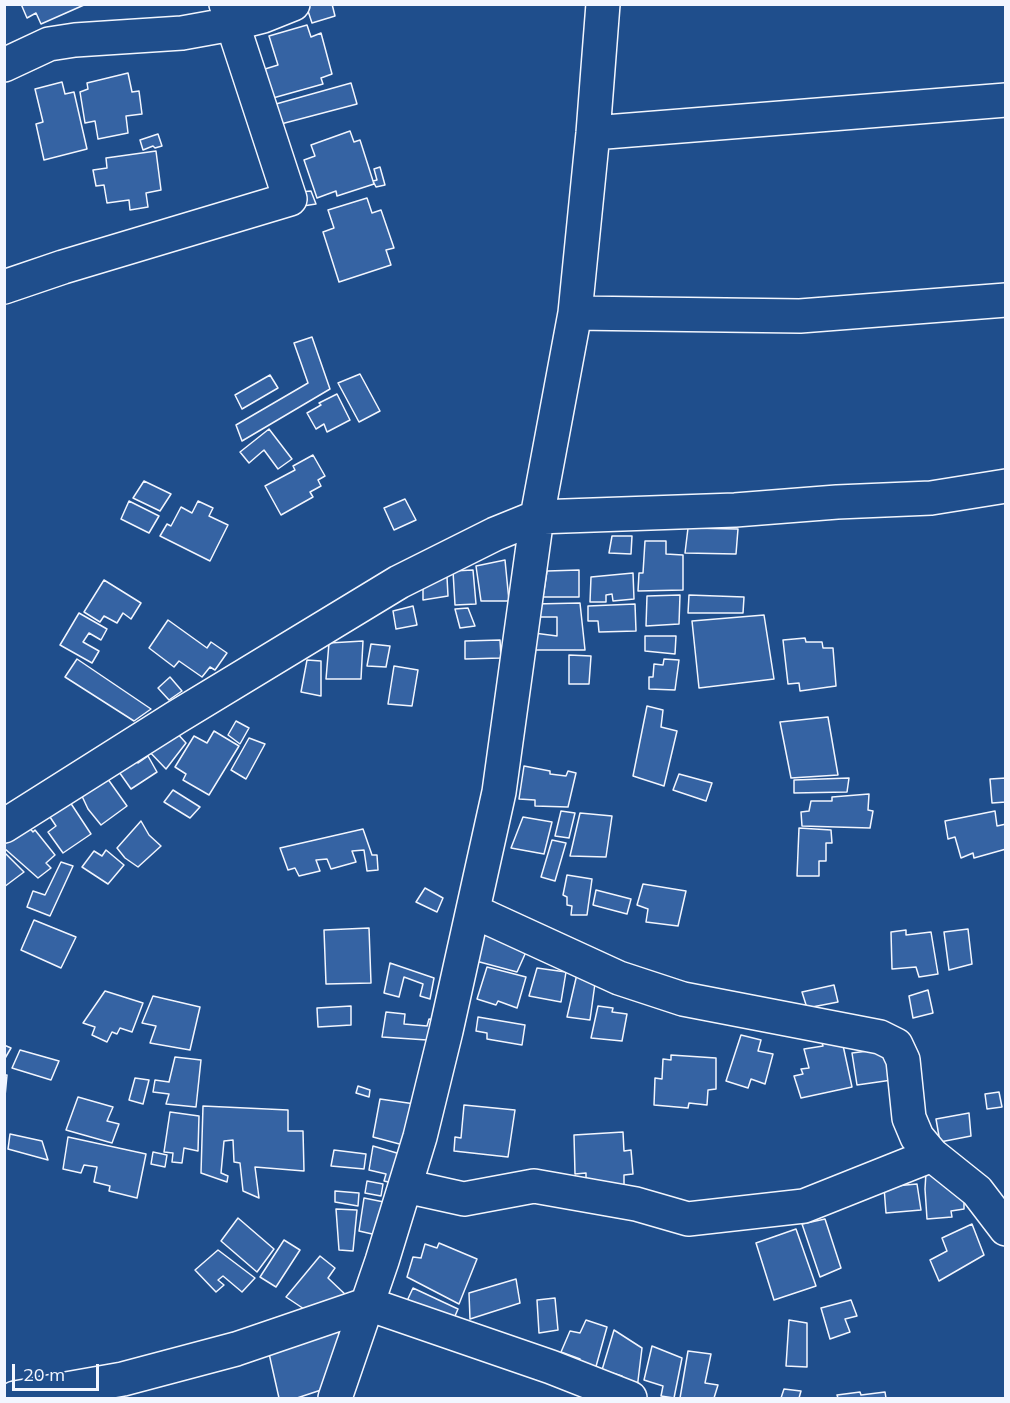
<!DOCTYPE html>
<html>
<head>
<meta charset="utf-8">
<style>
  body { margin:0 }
  #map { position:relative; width:1010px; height:1403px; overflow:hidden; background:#1f4e8c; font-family:Mulish,sans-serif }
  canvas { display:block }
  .frame { position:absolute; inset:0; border:6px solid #f2f6ff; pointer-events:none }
  .scale { position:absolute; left:12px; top:1364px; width:87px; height:27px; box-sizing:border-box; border:3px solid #f2f6ff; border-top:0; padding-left:8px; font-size:18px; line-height:21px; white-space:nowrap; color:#f2f6ff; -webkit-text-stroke:4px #1f4e8c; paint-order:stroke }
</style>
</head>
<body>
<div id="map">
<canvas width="1010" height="1403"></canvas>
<div class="frame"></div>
<div class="scale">20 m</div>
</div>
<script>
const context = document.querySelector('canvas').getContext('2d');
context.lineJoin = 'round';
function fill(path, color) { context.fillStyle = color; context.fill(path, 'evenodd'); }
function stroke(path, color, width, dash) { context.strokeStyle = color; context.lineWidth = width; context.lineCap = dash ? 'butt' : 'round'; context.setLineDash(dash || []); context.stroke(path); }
const building = new Path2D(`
  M21,4H84V5L41,24L36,13L27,18Z
  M309,4H332L335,16L312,23L306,5Z
  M307,25L311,37L321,33L332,74L321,78L323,84L273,98L265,69L278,65L269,36Z
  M128,73L132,92L139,91L142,114L126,116L128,133L98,139L95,121L85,123L80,92L88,89L87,83Z
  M62,82L65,94L74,92L87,149L44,160L36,124L43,122L35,89Z
  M351,83L357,104L281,124L276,104Z
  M350,131L354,142L360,140L374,184L337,196L336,191L317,198L304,160L315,156L311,145Z
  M158,134L162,146L155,148L153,146L143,150L140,140Z
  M156,151L161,190L146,193L148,207L130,210L129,200L107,203L104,185L96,186L93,170L107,168L106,158Z
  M380,167L385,185L376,187L373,181L377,180L374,169Z
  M311,191L316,204L303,206L299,192Z
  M367,198L372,213L381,210L394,248L386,250L391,265L339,282L323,232L334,228L328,210Z
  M312,337L330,389L242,441L236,425L308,383L294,343Z
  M360,374L380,411L359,422L338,383Z
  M270,375L278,388L242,409L235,395Z
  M337,394L350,420L327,432L324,424L316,429L307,413L321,405L319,403Z
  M269,429L292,459L278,469L264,450L249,463L240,452Z
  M313,455L325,476L318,480L321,486L310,492L313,497L281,515L265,486L295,470L293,466Z
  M144,481L171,494L160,511L133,498Z
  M405,499L416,520L394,530L384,508Z
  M129,501L159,516L149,533L121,519Z
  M198,501L213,508L209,516L228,525L210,561L160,536L167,524L171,526L181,507L192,513Z
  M688,528L738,529L736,554L685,553Z
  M612,536H632L631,554L609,553Z
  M645,541H666V554L683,555V590L638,591L639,573H643Z
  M505,560L509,601H481L476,566Z
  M473,570L476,604L455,605L453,571Z
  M579,570V597H543L547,571Z
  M633,573L634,599L613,601L612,594L606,595V602H590L591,577Z
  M447,577L448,596L423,600V578Z
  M104,580L141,603L131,619L123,613L117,623L104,616L100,622L84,612Z
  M680,595L679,624L646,626L647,596Z
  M689,595L744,597L743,613H688Z
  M580,603L585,650H531L534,633L557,636V617H534V604Z
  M635,604L636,631L599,632L598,621H588V606Z
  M413,606L417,625L396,629L393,611Z
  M468,608L475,626L460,628L455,609Z
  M79,613L107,629L101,640L89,633L83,642L99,651L92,663L60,645Z
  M764,615L774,679L699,688L692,621Z
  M168,620L207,648L211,642L227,653L215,670L210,667L202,677L179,661L174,667L149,648Z
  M645,636H676L675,654L645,651Z
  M805,638L806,642H822L823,648H833L836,686L800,691L799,683L788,684L783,640Z
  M500,640L501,658L465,659V641Z
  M363,641L361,679H326L329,643Z
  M371,644L390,646L386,667L367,666Z
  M569,655L591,656L589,684H569Z
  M77,659L151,709L134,721L65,677Z
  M664,659L679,660L675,690L649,689V677H653L654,664L663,665Z
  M307,660L321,661V696L301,692Z
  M394,666L418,670L412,706L388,704Z
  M170,677L182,691L169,700L158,688Z
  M647,706L663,710L661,727L677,731L664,786L633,776Z
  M828,717L838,775L791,778L780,722Z
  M236,721L249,728L240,744L228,735Z
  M214,731L239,746L209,795L183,780L186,774L175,767L194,736L207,743Z
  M176,732L186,743L166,769L144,746Z
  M249,738L265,744L246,779L231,770Z
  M148,756L157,772L131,789L117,769L134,757L138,763Z
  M524,766L550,771V774L566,776L568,771L576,773L568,807L535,806V800L519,799Z
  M679,774L712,783L706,801L673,790Z
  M105,775L127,806L101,825L88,809L81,794Z
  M849,778L847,792L794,793V780Z
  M1006,778V802L992,803L990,779Z
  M173,790L200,807L190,818L164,802Z
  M869,794L868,810L873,811L870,828L802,826L801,812L809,811L811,801H832V797Z
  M66,796L91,834L63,853L48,832L56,826L46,811Z
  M561,811L575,813L569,838L555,836Z
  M995,811L997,826L1006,824V849L974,858L973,853L961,858L955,837L948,839L945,821Z
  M580,813L612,816L606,857L570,856Z
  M523,817L552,822L544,854L511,848Z
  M141,821L149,835L161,846L138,867L125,858L117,848Z
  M26,824L33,832L35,830L55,855L46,863L51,868L38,878L4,848V840Z
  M799,828L831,830L832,843H826V861H819V876H797Z
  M363,829L372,855H377L378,870L367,871L364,850L352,851L356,862L331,869L327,859L316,860L320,871L299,876L295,868L288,870L280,848Z
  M552,840L566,843L555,881L541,877Z
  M106,850L124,865L108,884L82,867L94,851L102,856Z
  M4,852L24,872L4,887Z
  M61,862L73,866L50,916L27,907L33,891L45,895Z
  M567,875L592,879L587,915H571L572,906L567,905V897L563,895Z
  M643,884L686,891L678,926L646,922L648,909L637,905Z
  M425,888L443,898L437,912L416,902Z
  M596,890L631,899L627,914L593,905Z
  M484,918L530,943L517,972L476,961Z
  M34,920L76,937L61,968L21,950Z
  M369,928L371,983L326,984L324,930Z
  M968,929L972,964L949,970L944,932Z
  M906,930V935L931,932L938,974L919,977L916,967L892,969L891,932Z
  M390,963L434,978L430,999L420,996L423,984L404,977L399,997L384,993Z
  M487,967L526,977L517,1008L498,1001L496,1005L477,999Z
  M537,968L566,972L561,1002L529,996Z
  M577,974L596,976L590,1020L567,1017Z
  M834,985L838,1002L807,1008L802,992Z
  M928,990L933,1013L913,1018L909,996Z
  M105,991L143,1003L132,1032L120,1028L117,1034L112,1032L107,1042L92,1035L95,1027L83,1023Z
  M153,996L200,1007L190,1050L150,1043L156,1026L142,1023Z
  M351,1006V1025L318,1027L317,1008Z
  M598,1006L613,1008L612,1012L627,1014L622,1041L591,1038Z
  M386,1012L405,1014L404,1024L427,1026L429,1019L444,1021L442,1041L382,1037Z
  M478,1017L525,1025L522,1045L487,1039V1033L476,1031Z
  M741,1035L761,1040L758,1051L773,1054L765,1084L751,1079L748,1088L726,1081Z
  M841,1036L852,1087L801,1098L794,1076L803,1074L801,1069L809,1068L804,1049L823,1046L821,1040Z
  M4,1045L11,1048L4,1060Z
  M892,1048L899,1079L857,1085L852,1053Z
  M20,1050L59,1061L51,1080L12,1068Z
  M671,1055L716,1058V1089L708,1090L707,1105L689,1103L688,1108L654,1105L655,1078L662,1079L663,1059L671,1060Z
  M175,1057L201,1060L196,1107L166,1104L169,1094L153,1092L155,1080L169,1082Z
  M4,1075H7L4,1107Z
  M135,1078L149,1080L143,1104L129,1100Z
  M358,1086L370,1090L369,1097L356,1093Z
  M999,1092L1002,1107L987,1109L985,1094Z
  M78,1097L113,1107L107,1121L119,1124L112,1143L66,1130Z
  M380,1099L415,1104L407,1146L373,1137Z
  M464,1105L515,1110L508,1157L454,1151L455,1137L461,1138Z
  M203,1106L288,1110V1131H303L304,1171L255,1167L259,1198L243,1191L240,1163L234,1162L233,1140L224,1141L221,1173L228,1176L227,1182L201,1173Z
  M170,1112L199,1116L198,1151L184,1148L182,1163L172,1162L173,1153L164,1152Z
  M969,1113L971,1136L940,1142L936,1119Z
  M623,1132L624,1151L631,1150L633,1174L624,1175V1189L586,1188V1173L575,1174L574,1135Z
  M10,1134L42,1141L48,1160L8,1149Z
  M68,1137L146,1154L137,1198L109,1191L110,1186L94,1182L97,1167L84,1165L81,1173L63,1169Z
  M373,1146L407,1156L397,1184L384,1181L386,1174L369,1170Z
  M334,1150L366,1154L364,1169L331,1166Z
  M153,1152L167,1155L165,1167L151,1164Z
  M926,1172L964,1186V1209L951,1211L952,1217L927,1219L925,1189Z
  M367,1181L383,1184L381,1196L365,1193Z
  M917,1184L921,1210L886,1213L884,1187Z
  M335,1191L359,1193L358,1206L335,1202Z
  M364,1198L389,1203L381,1236L359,1231Z
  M336,1209L357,1210L353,1251L339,1250Z
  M238,1218L274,1249L257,1272L221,1241Z
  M825,1219L841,1268L820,1277L802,1224Z
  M972,1224L984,1255L939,1281L930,1260L947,1251L942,1238Z
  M796,1229L816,1286L774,1300L756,1243Z
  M284,1240L300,1250L276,1287L260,1277Z
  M439,1243L477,1259L459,1304L407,1277L413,1257L421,1258L425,1244L437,1248Z
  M218,1250L255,1278L242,1292L223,1276L218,1280L224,1285L216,1292L195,1270Z
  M320,1256L335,1268L328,1278L348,1297L313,1315L286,1297Z
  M516,1279L520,1303L470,1319L469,1293Z
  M413,1288L458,1309L452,1323L406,1303Z
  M555,1298L558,1330L539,1333L537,1300Z
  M851,1300L857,1316L845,1319L850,1332L830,1339L821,1308Z
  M586,1320L607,1327L595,1370L578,1366L580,1359L561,1352L570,1331L580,1333Z
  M789,1320L807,1323V1367L786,1366Z
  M341,1325L330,1387L297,1398H279L268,1349Z
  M614,1330L642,1348L637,1389L620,1385L622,1376L602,1370Z
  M652,1346L682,1358L674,1398L661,1396L663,1386L644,1380Z
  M688,1351L711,1354L705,1383L718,1385L714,1398H680Z
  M784,1389L801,1391L799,1398H781Z
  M860,1392L861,1395L885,1392L886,1398H838L837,1395Z`);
const minor = new Path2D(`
  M4,65L49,44L75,40L182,33L232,24L263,16L293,4
  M593,133L1006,100
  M4,287L63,267L290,199L226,4
  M575,313L800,316L1006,300
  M4,826L175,718L399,582L495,534L537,517L735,510L837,502L931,498L1006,486
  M473,911L619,978L683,999L880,1037L896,1045L903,1060L909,1118L917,1137L932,1155L977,1191L1006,1229
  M405,1186L464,1199L534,1186L636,1204L688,1219L804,1206L932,1155
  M15,1398L123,1379L236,1349L368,1304L551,1367L630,1398
  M335,1398L382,1261L420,1137L446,1031L499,792L537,517L575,313L593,133L603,4`);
fill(building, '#3563a3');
stroke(building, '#f2f6ff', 1.5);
stroke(minor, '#f2f6ff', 36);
stroke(minor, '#1f4e8c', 33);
</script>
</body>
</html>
